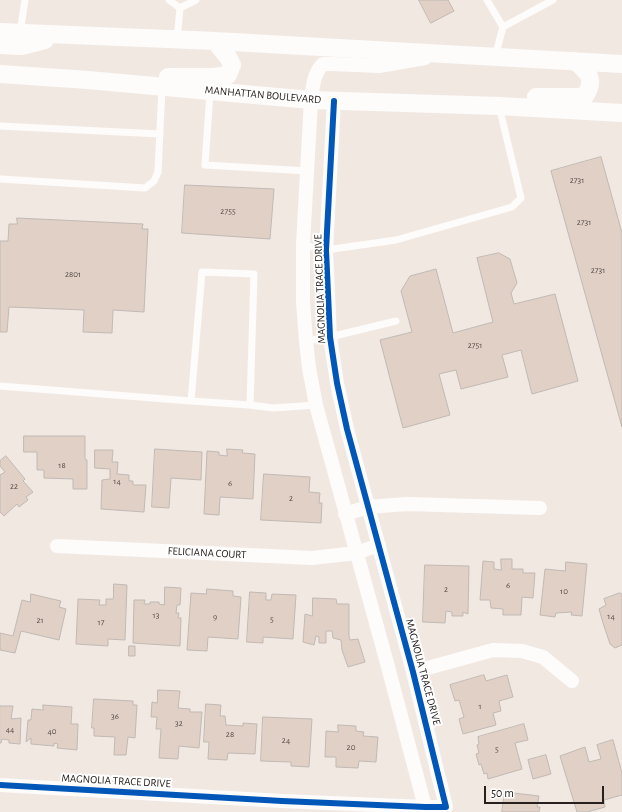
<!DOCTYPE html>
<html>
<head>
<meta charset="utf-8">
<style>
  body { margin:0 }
  #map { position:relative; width:622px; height:812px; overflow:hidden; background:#f2e8e2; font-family:"Alegreya Sans",sans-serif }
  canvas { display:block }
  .scale { position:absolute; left:484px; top:786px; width:120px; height:18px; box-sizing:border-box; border:2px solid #27201d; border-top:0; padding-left:5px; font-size:12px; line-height:14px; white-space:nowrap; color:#27201d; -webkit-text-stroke:3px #fff; paint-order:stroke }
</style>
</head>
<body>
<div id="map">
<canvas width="622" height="812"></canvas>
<div class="scale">50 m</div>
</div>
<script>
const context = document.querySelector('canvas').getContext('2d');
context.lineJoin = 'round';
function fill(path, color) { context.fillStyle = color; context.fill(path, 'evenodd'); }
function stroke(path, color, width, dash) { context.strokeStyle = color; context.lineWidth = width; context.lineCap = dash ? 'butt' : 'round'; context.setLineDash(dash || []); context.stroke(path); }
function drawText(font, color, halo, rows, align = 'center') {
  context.font = font + ' "Alegreya Sans",sans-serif'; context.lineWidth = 4; context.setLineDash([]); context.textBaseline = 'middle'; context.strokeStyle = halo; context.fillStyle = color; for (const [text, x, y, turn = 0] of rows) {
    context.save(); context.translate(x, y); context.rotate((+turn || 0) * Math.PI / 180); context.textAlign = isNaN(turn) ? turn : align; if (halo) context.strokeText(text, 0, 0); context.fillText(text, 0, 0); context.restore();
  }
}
const building = new Path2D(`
  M419,0H448L454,11L431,23Z
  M601,157L622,233V427L551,171Z
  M185,185L274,189L270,239L182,233Z
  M17,218L143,224L142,229H148L144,312L113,310L112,333L83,332L84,310L9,307L7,332H0V241H8L9,224H17Z
  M499,253L510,259L517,283L511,293L514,304L555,294L578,381L532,394L521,350L502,355L508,377L461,389L456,370L439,374L450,415L403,428L380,340L412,332L401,291L410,276L436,269L453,333L493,322L477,258Z
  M24,436H85V459L87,460V489H73V479L44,478V470H37V452H24Z
  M155,449L202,452L201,480L171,478L169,508L152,507Z
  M227,449L243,450L242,453L255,454L253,499L220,497L219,515L204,514L207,451L219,452V455L227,456Z
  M95,450H113L112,462H118L117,474L129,475V481H133V485H146L144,512L101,509L102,480L110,479V469L95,468Z
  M6,456L25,479L23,481L33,492L26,497L28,500L19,507L17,504L4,516L0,512V475L5,472L0,466V461Z
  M264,474L310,477L309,492L320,493L319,503H322L321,523L261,520Z
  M501,559H512V569H523V573H535L533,598L522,597L521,615H503V609L491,608L490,600H480L483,561L494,562V569L501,570Z
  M566,562L587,564L582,616L571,615L572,612L556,613L555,617L540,615L545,569L565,571Z
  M425,565L469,566L468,614L463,612V616H452V612L446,611L445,623L423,622Z
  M114,584L127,585L125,640L108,639V646L76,644L78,599L100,600L99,605H106V599H113Z
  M165,587L181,588L180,605H177L176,613H179L178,618H181L180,646L133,643L134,600H145L144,604H150V602H159V604L164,605Z
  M207,589L233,591V596L241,597L238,639L208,637L207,651L187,650L191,593L206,594Z
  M250,592L266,593V600H271L272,594L296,595L293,639L263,637V643L247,642Z
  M620,593L622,594V645L615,648L610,644L603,623L599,609L606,605L604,599Z
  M31,594L61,601L59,607L66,609L59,640L21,631L15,653L0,650V633L13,636L22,600L30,602Z
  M313,598L336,599L337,604H349V636L350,640L358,639L365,662L348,667L342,650L341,640L333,638L332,631H326V643H319V637L316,636L314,645L303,642L305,614L312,616Z
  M129,646H135V656H129Z
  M484,675L486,681L507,675L513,697L499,701L501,711L493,713L496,725L463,734L459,719L464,717L459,700L455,701L450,685Z
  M158,690L180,691L178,708L190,709V712H202L199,748L179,746L178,759L159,758L161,729H156L157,717H151L152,702L157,703Z
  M94,699L133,701V705H137L135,738L128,737L126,755H114L115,737L94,736V728H92Z
  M206,704L221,705L220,716H225L226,725L243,726V723L257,724L255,754L228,753L227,760L208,759L209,742H204Z
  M43,705L72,707L71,724H78L77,750L57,748L58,744L54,743V746L31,744V738L26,742L28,720H31L32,709L43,710Z
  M0,706H13L11,719L21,718L20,744L9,743V740L2,739L1,743H0Z
  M263,717L312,719L309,767L291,766V762L261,761Z
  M524,724L528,740L515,743L522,769L488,779L487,773L484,774L481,764L479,765L476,754L479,753L477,745L479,744L478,737Z
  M338,725L356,726V731L364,732L363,736L378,737L376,762L359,761L358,768L336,767V757H325L326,731L338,732Z
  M613,740L622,773V795L604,800L605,807L587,812H577L560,756L585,747L589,762L601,759L597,745Z
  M546,755L551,774L533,779L528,760Z
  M505,792L539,796L537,807H540L539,812H502Z`);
const service = new Path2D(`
  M169,0L180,8L177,40
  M487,0L503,27L495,57
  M180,8L196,0
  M503,27L553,0
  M20,33L25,0
  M210,92L205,165L308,171
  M0,126L160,134
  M0,179L145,188L154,181L158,172L162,87
  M303,245L326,250L396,240L512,207L521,198L499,106
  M202,272L254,274L250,405L191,401Z
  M306,341L330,337L396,321
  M0,386L191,401
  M250,405L273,408L316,405`);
const minor = new Path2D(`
  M425,58L379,66L332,64H323C313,74 313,87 311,100L303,245V302L306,341L309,368L316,405L387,663L425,807
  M345,514L368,507L407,504L540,508
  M57,546L312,558L356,553L379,545
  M413,672L493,650L522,651L543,657L572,681
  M0,785L282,801L425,807H446L413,672L347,429L337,383L330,337L326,250L334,101`);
const tertiary = new Path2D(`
  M0,32L215,41L622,64
  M0,45L22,46L45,40
  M0,74L88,80L210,91L311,100L499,106L622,113
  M168,77H214L228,75L232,65L228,57L215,41
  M536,97H577L585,96C596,79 588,72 575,61`);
const cycleway = new Path2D(`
  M0,785L282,801L425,807H446L413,672L347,429L337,383L330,337L326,250L334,101`);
const numberNames = [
  ["2731",577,180],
  ["2755",228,211],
  ["2731",584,222],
  ["2731",598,270],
  ["2801",73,274],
  ["2751",475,345],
  ["18",62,465],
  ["14",117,481],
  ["6",230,483],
  ["22",14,486],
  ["2",291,498],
  ["6",508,585],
  ["2",446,589],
  ["10",564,591],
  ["13",156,615],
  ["14",611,616],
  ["9",215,617],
  ["5",272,619],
  ["21",40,620],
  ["17",101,622],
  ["1",480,706],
  ["36",115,716],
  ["32",179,723],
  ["44",10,729],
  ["40",52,731],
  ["28",230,734],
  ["24",286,740],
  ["20",351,747],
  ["5",497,749]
];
const streetNames = [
  ["MANHATTAN BOULEVARD",263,95,5],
  ["MAGNOLIA TRACE DRIVE",320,289,-92],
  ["FELICIANA COURT",207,553,3],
  ["MAGNOLIA TRACE DRIVE",423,672,75],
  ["MAGNOLIA TRACE DRIVE",116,781,3]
];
fill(building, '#e1d0c6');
stroke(building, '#c0b9b4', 1);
stroke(service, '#fdfcfb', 7);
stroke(minor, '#fdfcfb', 14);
stroke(tertiary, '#fdfcfb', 18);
stroke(cycleway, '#0057b8', 6);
drawText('9px', '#564d48', null, numberNames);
drawText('11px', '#27201d', '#fff', streetNames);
</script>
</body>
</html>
